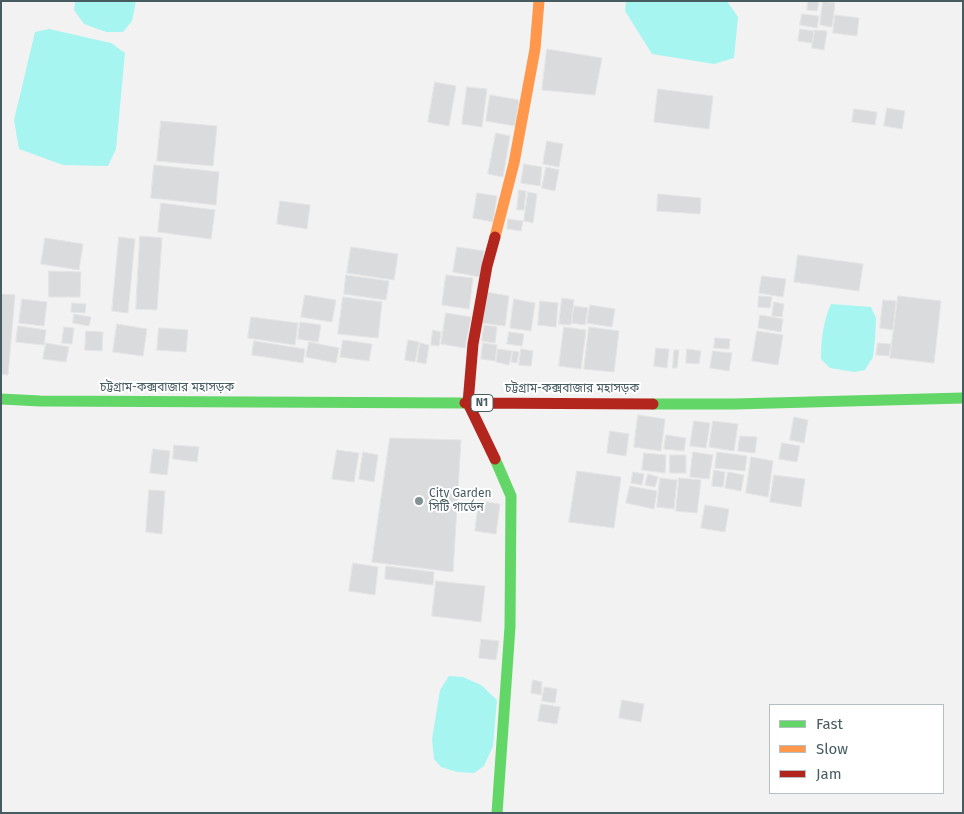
<!DOCTYPE html>
<html>
<head>
<meta charset="utf-8">
<style>
  body { margin:0 }
  #map { position:relative; width:964px; height:814px; overflow:hidden; background:#f3f2f2; font-family:"Fira Sans",sans-serif }
  canvas { display:block }
  .frame { position:absolute; inset:0; border:2px solid #475c61; pointer-events:none }
  .legend { position:absolute; left:769px; top:704px; width:175px; height:90px; box-sizing:border-box; background:#fff; border:1px solid #b5bec0; margin:0; padding:6px 9px; list-style:none; font-size:15px; color:#475c61 }
  .legend li { display:flex; align-items:center; gap:10px; height:25px }
  .legend b { width:25px; border:1px solid #b5bec0 }
</style>
</head>
<body>
<div id="map">
<canvas width="964" height="814"></canvas>
<div class="frame"></div>
<ul class="legend">
<li><b style="height:6px;background:#63d668"></b>Fast</li>
<li><b style="height:6px;background:#ff974d"></b>Slow</li>
<li><b style="height:6px;background:#b3261e"></b>Jam</li>
</ul>
</div>
<script>
const context = document.querySelector('canvas').getContext('2d');
context.lineJoin = 'round';
function fill(path, color) { context.fillStyle = color; context.fill(path, 'evenodd'); }
function stroke(path, color, width, dash) { context.strokeStyle = color; context.lineWidth = width; context.lineCap = dash ? 'butt' : 'round'; context.setLineDash(dash || []); context.stroke(path); }
function drawText(font, color, halo, rows, align = 'center') {
  context.font = font + ' "Fira Sans","Noto Sans Bengali",sans-serif'; context.lineWidth = 4; context.setLineDash([]); context.textBaseline = 'middle'; context.strokeStyle = halo; context.fillStyle = color; for (const [text, x, y, turn = 0] of rows) {
    context.save(); context.translate(x, y); context.rotate((+turn || 0) * Math.PI / 180); context.textAlign = isNaN(turn) ? turn : align; if (halo) context.strokeText(text, 0, 0); context.fillText(text, 0, 0); context.restore();
  }
}
const water = new Path2D(`
  M75,1H136L132,21L123,32H106L84,24L74,10Z
  M626,1H727L738,17L734,58L714,64L652,54L625,11Z
  M49,29L111,43L125,53L116,149L108,166L63,165L19,149L14,120L35,32Z
  M831,304L871,307L876,318L875,340L873,357L865,370L854,372L830,368L821,359C821,341 823,321 831,304Z
  M449,676L463,677L481,685L497,700L493,746L484,766L474,773L457,772L441,767L434,759L432,739L440,690Z`);
const building = new Path2D(`
  M808,1L819,2L817,11L807,10Z
  M823,1L835,3L832,27L820,25Z
  M802,14L819,16L817,28L800,25Z
  M835,15L859,18L857,36L833,33Z
  M800,29L814,31L812,43L798,41Z
  M815,30L827,31L824,50L812,48Z
  M547,49L602,58L595,95L542,90Z
  M435,82L456,86L449,126L428,122Z
  M467,87L487,89L482,127L462,124Z
  M658,89L713,96L709,129L654,122Z
  M490,95L519,100L515,126L486,121Z
  M887,108L905,111L902,129L884,126Z
  M854,109L877,112L875,125L852,122Z
  M161,121L217,126L213,166L157,161Z
  M496,133L510,136L503,177L488,174Z
  M547,141L563,144L559,167L543,164Z
  M524,164L542,167L540,186L521,183Z
  M154,165L219,172L216,205L151,198Z
  M546,167L559,170L555,191L542,188Z
  M519,190L526,191L524,210H517Z
  M528,192L537,194L533,223L524,221Z
  M477,193L497,196L493,222L473,218Z
  M658,194L701,198L700,214L657,211Z
  M280,201L310,205L307,229L277,224Z
  M161,203L215,210L211,239L158,232Z
  M508,219L523,221L521,231L507,229Z
  M140,236L162,238L157,310L136,309Z
  M119,237L135,239L128,313L112,311Z
  M45,238L83,244L79,270L41,264Z
  M351,247L398,254L394,280L347,273Z
  M457,247L484,251L480,277L453,272Z
  M798,255L863,264L859,291L794,282Z
  M49,271L81,272L80,297H49Z
  M346,275L389,281L386,300L344,294Z
  M446,275L473,278L469,309L442,305Z
  M762,276L786,279L783,297L759,293Z
  M486,292L509,296L505,326L482,323Z
  M1,294L15,295L8,375L1,374Z
  M305,295L336,300L332,322L301,317Z
  M759,296L772,297L770,308L758,307Z
  M898,296L941,301L934,363L890,358Z
  M343,297L382,302L378,338L338,334Z
  M562,298L574,300L571,325L559,324Z
  M22,299L47,302L44,326L19,323Z
  M514,299L535,303L531,331L510,328Z
  M883,300L896,301L893,330L880,328Z
  M540,301L558,303L556,327L538,325Z
  M774,302L784,304L782,317L772,316Z
  M72,303L86,304L85,313L71,312Z
  M590,305L615,309L612,327L587,323Z
  M574,306L588,308L585,325L572,323Z
  M446,313L471,317L465,348L441,344Z
  M74,314L91,317L89,326L73,323Z
  M760,315L783,319L781,332L758,328Z
  M251,317L298,323L295,345L248,338Z
  M300,322L321,325L318,342L298,339Z
  M117,324L147,329L143,356L113,352Z
  M484,325L497,327L495,343L482,341Z
  M18,326L46,330L44,345L16,342Z
  M64,327L74,328L72,344L62,343Z
  M564,327L586,330L581,369L559,366Z
  M589,327L619,331L614,372L584,369Z
  M159,328L188,330L186,352L157,350Z
  M433,330L441,332L439,346L431,345Z
  M86,331L103,332L102,351L85,350Z
  M757,331L783,335L778,365L752,361Z
  M509,332L524,334L522,346L507,344Z
  M715,338L730,339L729,349L714,348Z
  M343,340L372,344L369,361L340,357Z
  M408,340L419,342L415,362L405,360Z
  M254,341L305,349L303,363L252,355Z
  M309,342L339,348L336,363L306,357Z
  M46,343L69,347L66,362L43,359Z
  M420,343L429,345L426,364L417,362Z
  M483,343L497,345L495,361L481,359Z
  M878,343L891,344L889,356L876,355Z
  M656,348L669,349L667,368L654,366Z
  M498,349L512,351L509,365L496,362Z
  M521,349L533,351L531,366L519,365Z
  M687,349L701,351L699,364L686,363Z
  M674,350H679L677,368H673Z
  M513,351L519,352L517,363L511,362Z
  M713,351L732,353L729,371L710,368Z
  M638,415L665,419L661,451L634,447Z
  M794,417L808,420L804,443L790,440Z
  M694,421L710,423L706,448L690,446Z
  M713,421L738,424L734,451L709,447Z
  M610,431L629,434L626,456L607,453Z
  M666,435L686,438L684,451L664,449Z
  M740,436L757,437L755,453L738,451Z
  M390,438L461,440L453,572L372,562Z
  M782,443L800,446L797,462L779,459Z
  M174,445L199,447L197,462L173,459Z
  M153,449L170,451L167,475L150,473Z
  M337,450L359,453L354,482L332,479Z
  M363,452L378,455L374,482L359,479Z
  M693,452L713,455L709,479L690,477Z
  M717,452L747,456L745,471L715,468Z
  M644,453L666,455L665,473L642,470Z
  M670,455H686V473H670Z
  M751,457L773,461L768,497L746,493Z
  M714,470L725,472L723,487L712,486Z
  M577,471L621,477L614,528L569,522Z
  M633,472L644,474L642,485L631,483Z
  M728,472L744,475L741,491L725,488Z
  M648,474L658,477L655,487L645,485Z
  M774,475L805,479L801,507L770,502Z
  M660,478L677,480L674,509L657,507Z
  M679,478L701,480L697,513L676,511Z
  M630,486L657,491L654,509L626,503Z
  M149,490L165,491L162,534L146,532Z
  M479,501L500,504L496,534L475,531Z
  M705,505L729,509L725,532L701,528Z
  M353,563L378,567L375,595L349,591Z
  M386,566L434,572L433,585L385,579Z
  M436,581L485,586L481,622L432,616Z
  M481,639L499,641L496,660L479,658Z
  M533,680L542,682L541,695L531,693Z
  M544,687L557,689L555,703L542,701Z
  M622,700L644,704L641,722L619,718Z
  M541,704L560,707L557,724L538,721Z`);
const fast = new Path2D(`
  M1,399L40,401L465,403
  M653,404H734L963,398
  M495,459L511,496L510,627L497,813`);
const slow = new Path2D(`
  M495,237L514,163L535,49L539,1`);
const jam = new Path2D(`
  M495,237L487,266L473,344L468,403L495,459
  M465,403L653,404`);
const markers = [
  [419,501,5,"#839094"]
];
const shields = [
  [482,403,22]
];
const shieldNames = [
  ["N1",482,403]
];
const streetNames = [
  ["চট্টগ্রাম-কক্সবাজার মহাসড়ক",167,388],
  ["চট্টগ্রাম-কক্সবাজার মহাসড়ক",572,389]
];
const poiNames = [
  ["City Garden",429,494],
  ["সিটি গার্ডেন",429,508]
];
fill(water, '#a6f5f1');
fill(building, '#dadbdc');
stroke(building, '#e4e4e5', 1);
stroke(fast, '#63d668', 11);
stroke(slow, '#ff974d', 11);
stroke(jam, '#b3261e', 11);
for (const [x, y, r, color] of markers) { const dot = new Path2D(); dot.arc(x, y, r, 0, 2 * Math.PI); context.fillStyle = color; context.fill(dot); stroke(dot, '#fff', 2); }
for (const [x, y, w] of shields) { const box = new Path2D(); box.roundRect(x - w / 2, y - 8.5, w, 17, 4); context.fillStyle = '#fff'; context.fill(box); stroke(box, '#475c61', 1); }
drawText('bold 11px', '#475c61', null, shieldNames);
drawText('12px', '#475c61', '#fff', streetNames);
drawText('12px', '#475c61', '#fff', poiNames, 'left');
</script>
</body>
</html>
